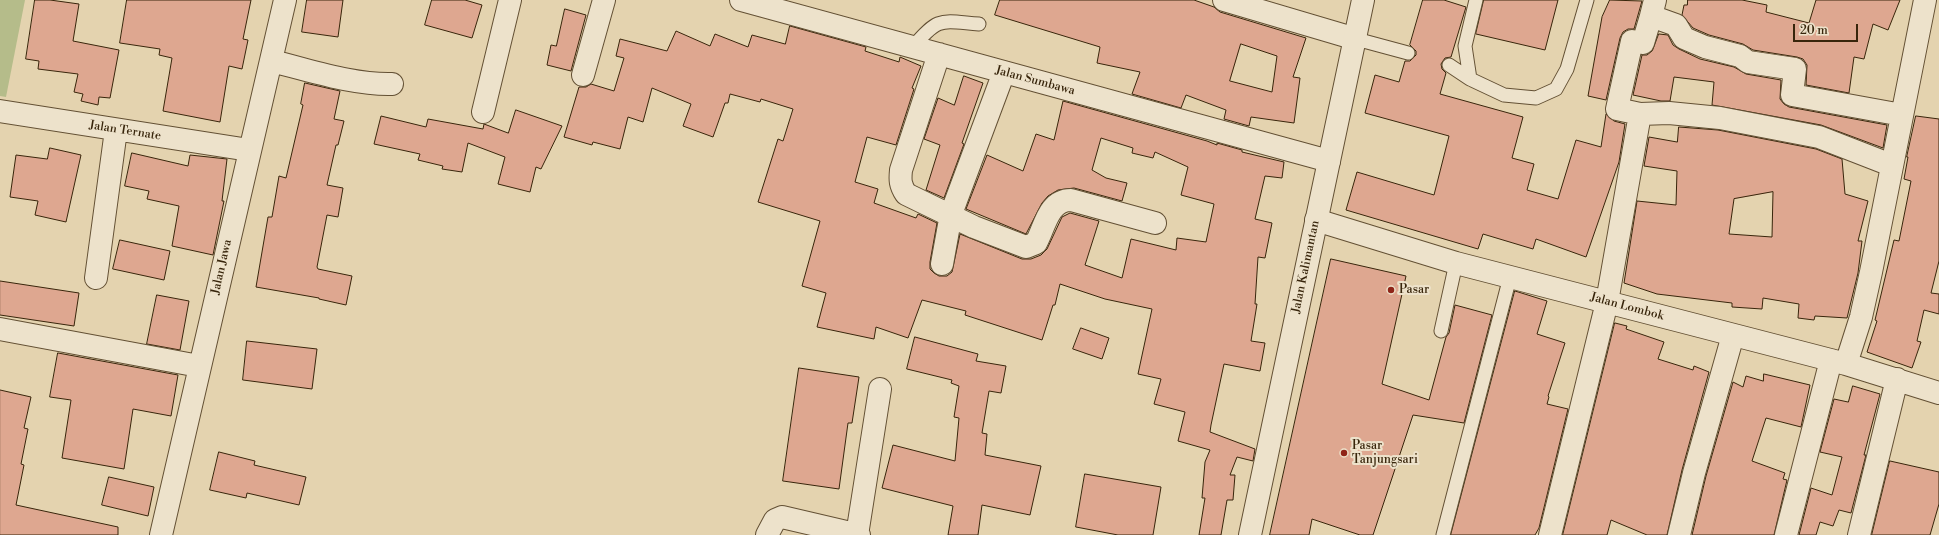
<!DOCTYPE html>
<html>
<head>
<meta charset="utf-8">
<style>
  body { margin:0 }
  #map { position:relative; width:1939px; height:535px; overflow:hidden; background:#e4d3af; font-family:"Libre Bodoni",serif }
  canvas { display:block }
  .scale { position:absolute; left:1793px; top:24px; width:65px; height:18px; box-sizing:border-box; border:2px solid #38250b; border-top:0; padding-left:5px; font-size:12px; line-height:14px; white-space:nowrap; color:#38250b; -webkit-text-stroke:3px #ede2cb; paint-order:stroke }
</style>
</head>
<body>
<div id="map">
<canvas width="1939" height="535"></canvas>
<div class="scale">20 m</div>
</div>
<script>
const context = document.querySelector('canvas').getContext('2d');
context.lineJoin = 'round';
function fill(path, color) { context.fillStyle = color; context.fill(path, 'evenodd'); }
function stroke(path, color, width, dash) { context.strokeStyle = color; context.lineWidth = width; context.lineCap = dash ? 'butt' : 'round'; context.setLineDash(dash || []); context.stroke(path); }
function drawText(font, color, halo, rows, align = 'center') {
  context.font = font + ' "Libre Bodoni",serif'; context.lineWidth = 4; context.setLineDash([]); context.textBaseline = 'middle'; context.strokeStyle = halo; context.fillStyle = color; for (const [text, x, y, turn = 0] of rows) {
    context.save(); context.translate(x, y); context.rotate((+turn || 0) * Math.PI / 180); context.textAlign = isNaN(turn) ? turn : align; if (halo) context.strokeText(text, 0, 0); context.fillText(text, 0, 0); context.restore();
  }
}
const green = new Path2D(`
  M0,0H25L6,97L0,96Z`);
const building = new Path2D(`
  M35,0H50L79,4L73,41L119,50L110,98L99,97L98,105L81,101L83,94L74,92L78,74L38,69L39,61L26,59Z
  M127,0H251L243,39L248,40L242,69L229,66L220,122L163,111L172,58L159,55L160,49L120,43Z
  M307,0H343L338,37L302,32Z
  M432,0H465L482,5L472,38L425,25Z
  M1000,0H1194L1214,7L1220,12L1306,38L1293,77L1300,78L1294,123L1251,117L1249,126L1224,119L1226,110L1186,95L1181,108L1132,94L1140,72L1097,63L1100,47L995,15ZM1241,44L1277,56L1272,92L1230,81Z
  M1423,0H1444L1466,7L1451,57L1445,58L1441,64L1442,69L1446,73L1440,94L1523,117L1512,158L1534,164L1527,190L1558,199L1576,140L1601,147L1606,114L1614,121L1625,124L1619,162L1586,257L1536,239L1533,249L1483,234L1478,249L1346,210L1357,172L1434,195L1449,136L1365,113L1375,75L1399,82L1405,61H1410L1416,55V51L1410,45Z
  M1484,0H1558L1545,50L1476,34Z
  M1610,0L1642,1L1634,29H1628L1623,32L1620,38L1606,100L1588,96L1602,17Z
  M1688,0H1742L1767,5L1766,12L1809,23L1816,0H1900L1888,30L1873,24L1864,59L1854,57L1849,93L1806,85L1807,65L1803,59L1797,57L1753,50L1743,44L1709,35L1693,28L1682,15L1684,5H1687Z
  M565,9L586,15L571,71L547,65L551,45L556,46Z
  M790,26L866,47L865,51L899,62L900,57L921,66L912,88L914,89L896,145L867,137L855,182L878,189L874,203L916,218L918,214L937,223L930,262V269L934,273L939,276H947L952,272L960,234L1022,259H1031L1041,255L1047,249L1062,217L1070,213L1099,221L1085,265L1122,278L1131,239L1176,250L1177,238L1206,242L1214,204L1181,195L1188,167L1155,152L1153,158L1132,153L1133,148L1101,138L1092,170L1106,178L1127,183L1122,201L1074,188L1058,190L1048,196L1042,203L1026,234L966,209L987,155L1023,171L1036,134L1054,140L1063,101L1207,141L1217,145V143L1242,150V152L1284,162L1282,178L1265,176L1255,219L1272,223L1265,258L1258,257L1255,304H1257L1251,341L1265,343L1260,371L1224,364L1211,425L1210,432L1255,449L1253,461L1237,457L1230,475H1235L1233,500H1227L1221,535H1199L1205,498H1202L1205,462L1210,450L1178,441L1185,412L1154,404L1161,379L1138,374L1152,309L1105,299L1060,284L1055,305H1053L1042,340L965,315L966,311L922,300L908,338L876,327L874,339L817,327L826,293L802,286L820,221L758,202L778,139L783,141L793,109L761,99L760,102L730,94L728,103H725L713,137L683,126L691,104L652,88L643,122L628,117L620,149L593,142L592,145L564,137L579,87H586L591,84L614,91L624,58L616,56L620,39L667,51L676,31L710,46L715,34L748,47L752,35L785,44Z
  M1659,34L1668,35L1673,45L1679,49L1700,59L1734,67L1746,74L1781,80L1780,99L1784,104L1789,107L1887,125L1883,148L1821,125L1712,105L1714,82L1674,77L1670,101H1661L1633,95L1642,55H1647L1652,51Z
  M964,76L983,83L962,143L964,144L944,198L926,190L940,145L924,139L938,98L954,105Z
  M305,83L340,91L334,119L344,121L338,145H336L327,185L343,188L338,217L327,215L317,267L318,269L352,276L346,305L319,299V298L256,287L268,217H272L279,176L286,178L303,105L301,104Z
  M516,110L562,126L541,169L536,167L530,192L498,184L505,157L468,143L462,172L442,169L443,166L418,160L420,154L374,144L381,116L426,127L428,119L483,129L484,124L508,133Z
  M1916,116L1939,119V261L1931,293L1939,294V314L1924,310L1917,341L1921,342L1912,368L1867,352L1877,321L1875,320L1894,240L1899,241L1911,181L1904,179L1908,157H1907Z
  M1679,127L1718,130L1816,149L1842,159L1845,194L1868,201L1858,241H1862L1858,273L1847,318L1815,316L1814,320L1798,318L1799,304L1763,298L1762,309L1732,307V303L1657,294L1624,283L1637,201L1676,205L1677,171L1644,166L1649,137L1677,142ZM1773,192L1772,237L1729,234L1734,199Z
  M50,148L81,155L66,222L35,215L38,201L10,197L16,155L47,159Z
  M132,153L188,166L190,155L227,159L222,201H224L213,255L172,246L179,206L147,199L149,191L125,186Z
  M120,240L170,251L164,280L113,269Z
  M1331,259L1406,276L1382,384L1429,400L1446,337L1449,333L1455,305L1492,315L1464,423L1413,415L1373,535H1360L1312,519L1309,535H1270Z
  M0,281L79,293L74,326L0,315Z
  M1515,291L1547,301L1537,334L1565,343L1548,396L1549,397L1547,404L1568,409L1539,528L1535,535H1451Z
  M157,295L189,301L180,350L147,344Z
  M1615,323L1627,326L1626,329L1664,342L1658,359L1693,370L1694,366L1709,372L1682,470L1667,535H1647L1611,520L1607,535H1563Z
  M1081,328L1109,338L1102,359L1073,349Z
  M915,337L978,354L976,361L1006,366L1001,393L989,391L982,433L987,434L985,455L1041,466L1030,515L982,505L978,535H948L953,506L882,488L893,445L955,461L959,418L954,417L959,386L951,383L952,380L907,369Z
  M247,341L317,349L312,389L243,380Z
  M58,353L178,375L171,416L133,409L124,469L62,458L71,400L50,397Z
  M799,368L859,377L852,423H848L839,489L783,481Z
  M1764,374L1810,385L1801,427L1766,418L1752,461L1785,473L1783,479L1787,480L1774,535H1692L1706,476L1733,382L1743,387L1746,376L1763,381Z
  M1853,386L1880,394L1864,455H1866L1851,513L1839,510L1833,526L1820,522L1816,535H1799L1811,488L1832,495L1842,457L1820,452L1834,399L1848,402Z
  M0,390L31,397L24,428L28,429L21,464L24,465L16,505L118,527V535H0Z
  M219,452L255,461L254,465L306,477L299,505L247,493L246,498L210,490Z
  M1890,461L1939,472V504L1930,535H1872Z
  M1085,474L1161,487L1153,535H1118L1076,527Z
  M109,477L154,487L148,516L102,505Z`);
const service = new Path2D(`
  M1476,0L1465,46L1470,79L1504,95L1536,98L1556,89L1567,69L1587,0
  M1356,39L1408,53
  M913,47C939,16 941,21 979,24
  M1449,65L1470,79
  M1441,331L1456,263
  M1443,535L1510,277`);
const minor = new Path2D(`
  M741,0L1329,161
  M1224,0L1356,39
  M1655,0L1651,16L1676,25L1684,38L1705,47L1740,56L1748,62L1795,69L1792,95L1902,115
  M939,54L901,170C900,180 900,185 906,194L974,227L1026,247L1036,243C1045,227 1048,200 1071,200L1155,223
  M271,61C310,70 352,85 392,84
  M583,75L604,0
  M0,111L249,150
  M483,112L510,0
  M1640,114L1617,109L1632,41L1643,43L1651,16
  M1316,220L1456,263L1846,364L1939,393
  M942,264L951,214L1004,72
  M96,278L116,130
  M0,329L199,366
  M1846,364L1861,317L1871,272L1925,0
  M161,535L285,0
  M767,535L775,520L782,517L859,535
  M857,535L880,389
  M1550,535L1607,302L1640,114L1669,113L1720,118L1819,137L1891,165
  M1679,535L1694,473L1733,335
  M1786,535L1831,360
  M1859,535L1897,379`);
const tertiary = new Path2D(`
  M1250,535L1363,0`);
const markers = [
  [1391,290,4,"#8f2418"],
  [1344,453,4,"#8f2418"]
];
const streetNames = [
  ["Jalan Sumbawa",1035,81,15],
  ["Jalan Ternate",125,131,9],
  ["Jalan Jawa",222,267,-77],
  ["Jalan Kalimantan",1306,267,-78],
  ["Jalan Lombok",1627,307,15]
];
const poiNames = [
  ["Pasar",1399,290],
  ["Pasar",1352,446],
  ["Tanjungsari",1352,460]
];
fill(green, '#b5bc8a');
fill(building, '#dea790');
stroke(building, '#38250b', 1);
stroke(service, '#635034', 15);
stroke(minor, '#635034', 24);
stroke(tertiary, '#635034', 24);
stroke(service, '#ede2cb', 13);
stroke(minor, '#ede2cb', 22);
stroke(tertiary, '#ede2cb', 22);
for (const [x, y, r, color] of markers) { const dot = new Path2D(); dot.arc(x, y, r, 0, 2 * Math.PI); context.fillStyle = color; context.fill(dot); stroke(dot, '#ede2cb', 1.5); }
drawText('12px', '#38250b', '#ede2cb', streetNames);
drawText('12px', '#38250b', '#ede2cb', poiNames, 'left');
</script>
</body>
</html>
